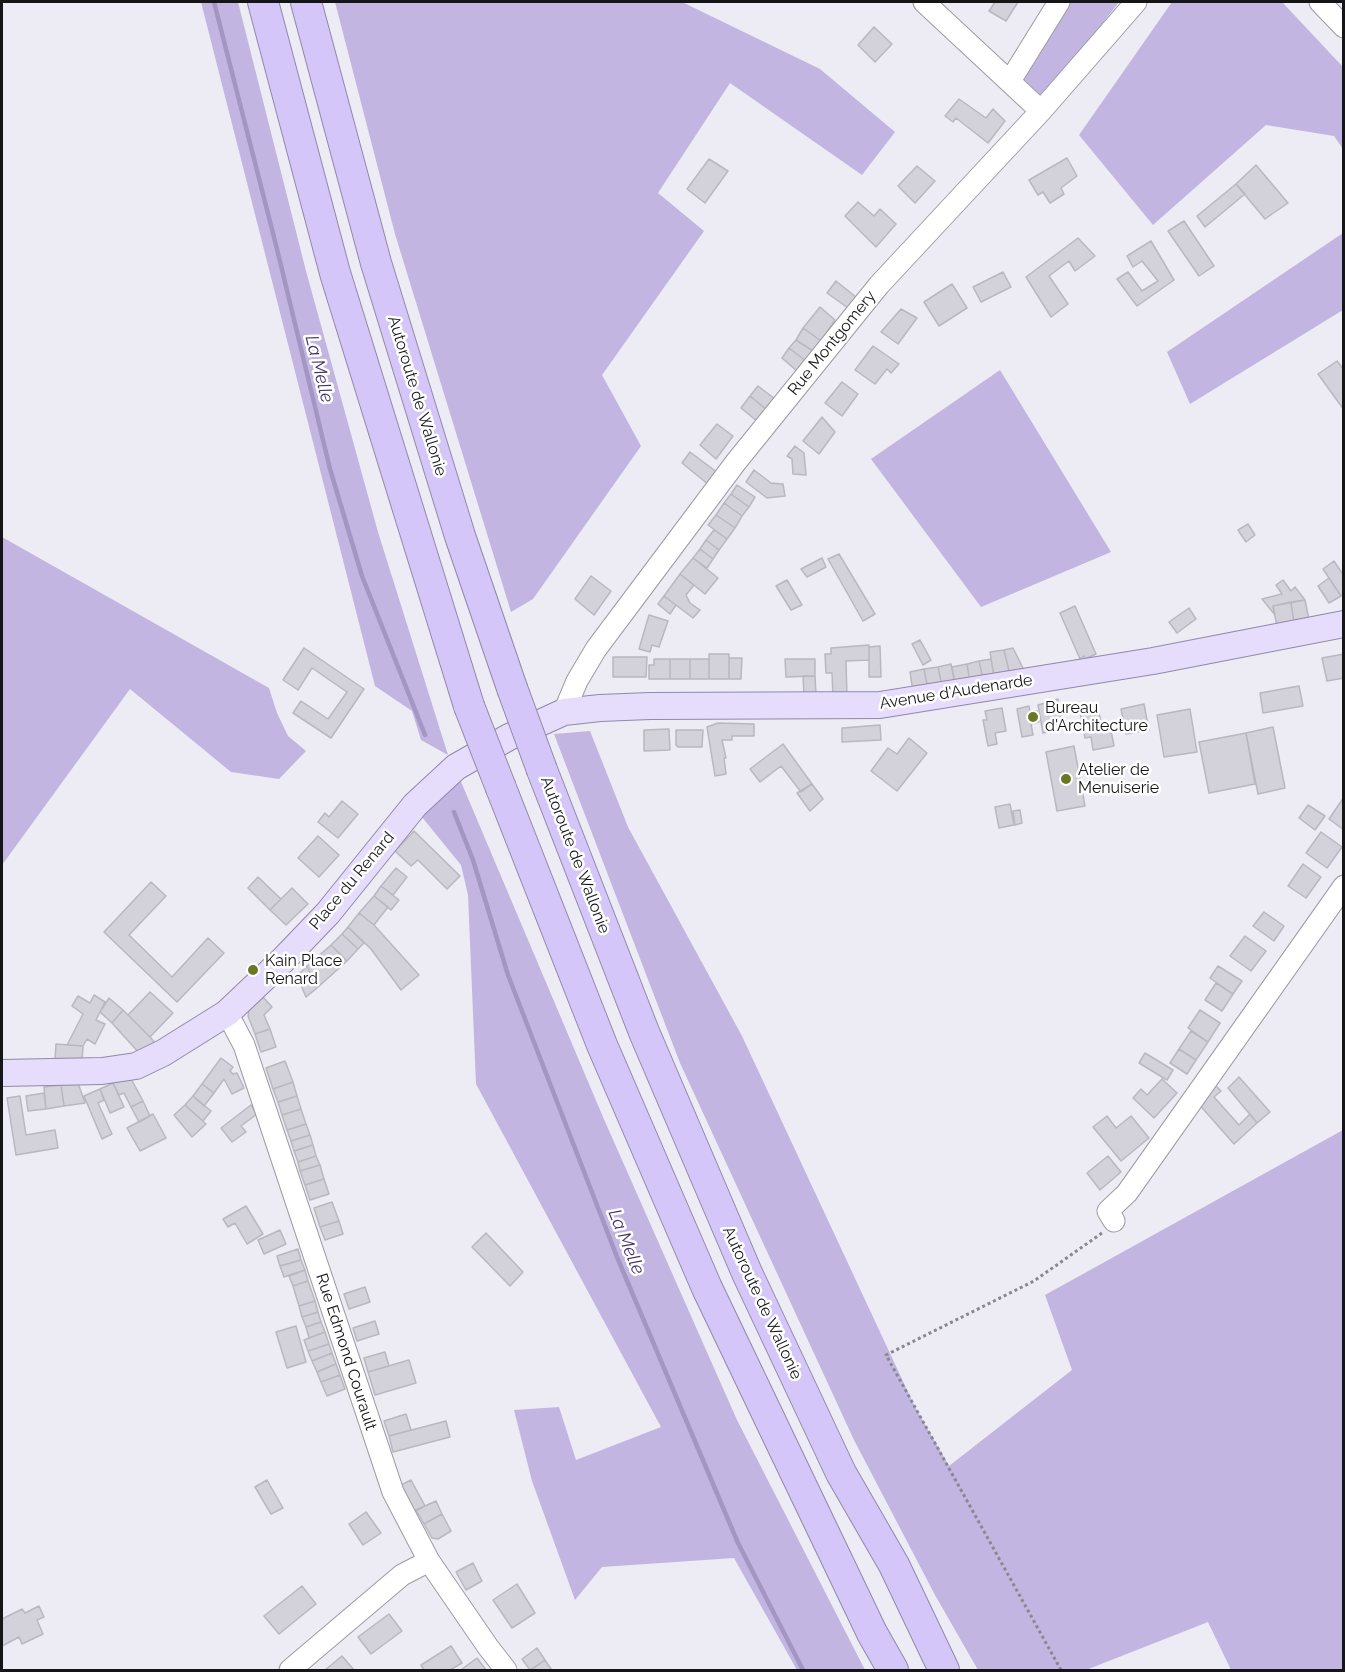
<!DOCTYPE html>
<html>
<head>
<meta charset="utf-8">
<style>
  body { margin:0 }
  #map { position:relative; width:1345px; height:1672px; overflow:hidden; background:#edebf3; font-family:Raleway,sans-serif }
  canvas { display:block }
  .frame { position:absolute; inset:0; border:3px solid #151518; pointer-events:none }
</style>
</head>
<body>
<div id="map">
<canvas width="1345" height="1672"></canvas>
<div class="frame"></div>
</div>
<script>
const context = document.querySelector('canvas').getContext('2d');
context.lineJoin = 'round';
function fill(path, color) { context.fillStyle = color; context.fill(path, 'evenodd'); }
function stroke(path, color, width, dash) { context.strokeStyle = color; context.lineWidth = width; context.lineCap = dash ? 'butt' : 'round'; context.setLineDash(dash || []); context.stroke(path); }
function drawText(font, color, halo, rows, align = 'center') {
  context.font = font + ' Raleway,sans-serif'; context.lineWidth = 5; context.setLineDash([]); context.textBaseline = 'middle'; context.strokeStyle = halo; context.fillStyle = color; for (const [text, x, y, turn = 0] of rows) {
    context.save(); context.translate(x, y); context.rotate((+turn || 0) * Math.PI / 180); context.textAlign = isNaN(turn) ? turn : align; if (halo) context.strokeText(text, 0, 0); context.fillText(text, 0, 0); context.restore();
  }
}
const green = new Path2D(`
  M201,2H238L306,271L378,532L448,755L421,740L412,711L375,686Z
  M335,2H682L820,69L895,132L862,175L730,83L658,193L704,231L602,375L641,446L533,599L511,612L395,234Z
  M1070,2H1119L1044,98L1020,76Z
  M1172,2H1282L1343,67V149L1334,136L1266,125L1153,225L1079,135Z
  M1343,233V310L1190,404L1167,352Z
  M1000,370L1111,552L981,607L871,459Z
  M2,537L269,688L277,713L288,736L306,751L279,779L231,772L130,689L2,865Z
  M590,731L628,827L742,1036L915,1407L949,1466L1072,1370L1045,1295L1343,1130V1670H1231L1208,1622L1086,1670H978L935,1595L854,1440L680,1063L554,734Z
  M459,777L603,1117L737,1420L865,1670H797L734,1558L602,1567L575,1600L532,1481L514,1410L559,1407L576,1460L661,1427L476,1084L468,895L461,865L417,811Z`);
const stream = new Path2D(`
  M214,2L277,249L330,469L362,576L425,735
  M454,812L473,860L508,975L617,1257L738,1543L803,1670`);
const building = new Path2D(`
  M995,2H1018L1006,21L989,11Z
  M874,27L892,44L875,62L858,45Z
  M959,99L986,118L993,109L1005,121L988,143L956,118L953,122L945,116Z
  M1067,158L1077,176L1061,188L1064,194L1050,203L1043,192L1038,195L1029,180Z
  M709,159L728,171L705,203L687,189Z
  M1256,165L1288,203L1265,219L1236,184Z
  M917,166L935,181L915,203L898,186Z
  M1236,184L1245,194L1205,227L1197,216Z
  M858,202L874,216L880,209L896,224L876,247L845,216Z
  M1184,221L1214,266L1199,276L1168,231Z
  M1078,238L1095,256L1075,271L1069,261L1049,276L1068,304L1051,317L1026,277Z
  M1151,241L1174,280L1137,306L1117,279L1128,272L1142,291L1158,281L1142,261L1133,267L1127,256Z
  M1003,272L1011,287L981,302L973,287Z
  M836,281L856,297L848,308L827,293Z
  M952,284L967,308L939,326L924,302Z
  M820,307L835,320L821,341L803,328Z
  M901,309L917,318L898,344L881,332Z
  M803,328L821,341L813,351L796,340Z
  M796,340L813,351L806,361L789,348Z
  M873,346L899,364L891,373L887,369L875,384L855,370Z
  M789,348L806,361L798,372L782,358Z
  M1337,361L1344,370V410L1318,374Z
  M842,382L858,394L842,416L825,403Z
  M758,386L775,399L767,410L750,396Z
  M750,396L767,410L758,422L741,408Z
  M822,417L835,432L819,454L803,441Z
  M717,424L733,436L716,459L700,445Z
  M795,446L804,453L806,475L793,474L792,459L787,456Z
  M690,452L718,473L709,485L682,463Z
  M754,470L771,483L783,484L785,496L767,498L746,482Z
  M737,485L755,497L749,507L731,494Z
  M731,494L749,507L742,516L724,503Z
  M724,503L742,516L735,528L716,515Z
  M716,515L735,528L727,539L708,525Z
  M1248,524L1255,535L1246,542L1238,530Z
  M714,530L727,539L719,550L706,540Z
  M706,540L719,550L713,559L700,549Z
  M700,549L713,559L707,568L693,558Z
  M839,554L875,614L863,621L828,559Z
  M693,558L718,578L705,594L680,574Z
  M822,558L826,567L807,577L801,569Z
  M1334,561L1344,576V594L1341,596L1323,569Z
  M680,574L694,585L686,595L690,603L700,610L693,618L664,596Z
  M591,576L611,591L594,615L575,599Z
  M1329,578L1341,596L1329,603L1318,586Z
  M787,580L802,605L791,610L776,586Z
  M1283,580L1291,591L1295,587L1305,600L1273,606L1275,615L1262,599L1282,594L1276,585Z
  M664,596L676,605L670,614L658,604Z
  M1305,600L1309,620L1294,623L1291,602Z
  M1291,602L1294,623L1277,626L1273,606Z
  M1075,606L1096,654L1085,659L1084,656L1080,659L1060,613Z
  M1189,608L1196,619L1177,633L1169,622Z
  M649,615L668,621L659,647L652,645L650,652L639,649Z
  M920,640L931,660L923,665L912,644Z
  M869,645V660L846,661L847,697L833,698L832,673H826L825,654H831V648Z
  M880,646L881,677H869V647Z
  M304,648L364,689L331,738L293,713L301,701L328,719L347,692L312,668L298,690L283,680Z
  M1013,648L1025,672L1010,675L1004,650Z
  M1004,650L1010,675L994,677L990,652Z
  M709,654H729V679H709Z
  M1344,654V678L1327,681L1322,658Z
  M613,657H647L646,677H613Z
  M729,658H742L741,679H729Z
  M654,659H670V679H649V665H654Z
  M670,659H690V679H670Z
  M690,659H709V679H690Z
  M785,659H815V676L786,677Z
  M991,659L994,677L983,679L979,661Z
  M979,661L983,679L970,682L967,664Z
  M951,664L955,684L942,686L938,667Z
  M967,664L970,682L955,684L952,667Z
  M938,667L942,686L928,689L924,669Z
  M924,669L928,689L913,692L910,672Z
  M803,676H815L816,694L804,695Z
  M1299,686L1303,706L1263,713L1260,693Z
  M1058,699L1063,729L1043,733L1038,705Z
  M1144,704L1149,730L1126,734L1121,709Z
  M1029,706L1030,712L1037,711L1039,722L1031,724L1033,735L1022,737L1017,709Z
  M1002,708L1006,731L995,733L997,744L988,746L983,720H987L985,711Z
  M1098,709L1102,726L1110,725L1114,746L1093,750L1091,737L1085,738L1080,712Z
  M1190,709L1197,752L1164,757L1157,715Z
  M718,723L754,724V736H732V740H722L726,758H724L726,774L715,776L707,727Z
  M880,725L881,740L842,742V728Z
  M1273,727L1285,788L1258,794L1246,733Z
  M669,729L670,750L644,751V730Z
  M676,730H703L702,747H678L676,745Z
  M1246,733L1255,784L1209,793L1199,742Z
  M909,738L927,753L897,791L871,771L888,748L897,754Z
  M783,744L812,784L801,792L781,766L760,782L750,769Z
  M1074,746L1085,806L1057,811L1046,752Z
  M812,784L823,799L810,811L797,793Z
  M1342,800L1344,801V830L1329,819Z
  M342,801L358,814L338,838L318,822L325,813L329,817Z
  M1010,804L1014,825L999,828L995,807Z
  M1308,805L1325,816L1315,830L1299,818Z
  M1020,810L1022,823L1015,825L1013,811Z
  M414,831L460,876L447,889L418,860L411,866L395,851Z
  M1321,832L1342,847L1327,868L1306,853Z
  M318,836L339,855L319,877L298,858Z
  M1303,864L1321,877L1306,898L1288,886Z
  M396,868L407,877L393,895L381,886Z
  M258,877L281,899L270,910L248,888Z
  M151,882L166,896L129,935L172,977L208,938L224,953L177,1002L104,932Z
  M381,886L399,900L391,910L374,896Z
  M292,888L308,904L286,925L270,910Z
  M374,896L388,907L374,925L359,913Z
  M1264,912L1284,926L1274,941L1253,926Z
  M359,913L374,925L419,975L401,990L371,949L348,927Z
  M348,927L364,943L358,949L342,934Z
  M342,934L358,949L347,961L331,945Z
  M1245,936L1266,951L1251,971L1230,956Z
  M331,945L347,961L317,988L307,966Z
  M307,966L317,988L306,997L297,976Z
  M1218,966L1242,981L1233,994L1210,978Z
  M1216,983L1233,994L1222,1011L1205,1000Z
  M150,992L173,1013L150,1037L128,1015Z
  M94,995L105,1002L96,1020L105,1024L95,1044L87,1039L83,1046L67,1045L83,1014L72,1006L78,996L90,1003Z
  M263,997L272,1007L264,1015L270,1029L255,1034L248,1016L249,1009Z
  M109,998L123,1010L112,1023L100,1012Z
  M123,1010L150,1037L157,1045L140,1054L112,1023Z
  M1200,1010L1220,1023L1208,1042L1188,1028Z
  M270,1029L276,1047L261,1052L255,1034Z
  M1191,1031L1208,1042L1196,1060L1179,1049Z
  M56,1044L83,1046L82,1062L55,1060Z
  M1179,1049L1196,1060L1187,1074L1170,1063Z
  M1145,1053L1173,1070L1167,1080L1139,1063Z
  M221,1058L233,1067L230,1071L233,1074L237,1073L244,1088L232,1094L224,1079L214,1093L202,1084Z
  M285,1061L293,1082L273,1089L266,1068Z
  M129,1075L143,1101L131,1107L124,1093L119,1095L113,1083Z
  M1239,1077L1270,1112L1257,1123L1228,1088Z
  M1162,1079L1177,1093L1154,1118L1133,1098L1141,1089L1147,1095Z
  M293,1082L297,1096L278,1102L273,1089Z
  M78,1083L85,1103L64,1106L61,1085Z
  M113,1083L124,1107L110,1113L100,1089Z
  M202,1084L214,1093L204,1106L193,1096Z
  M61,1085L64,1106L46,1109L44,1087Z
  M1215,1085L1221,1091L1214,1097L1239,1125L1250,1114L1257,1123L1234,1144L1197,1102Z
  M100,1089L104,1100L98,1103L112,1134L102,1139L84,1096Z
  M44,1093L46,1109L28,1111L26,1096Z
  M20,1096L26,1135L55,1130L58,1148L16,1155L7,1098Z
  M193,1096L211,1111L203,1121L185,1105Z
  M297,1096L301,1109L282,1115L278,1102Z
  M143,1101L150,1116L139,1122L131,1107Z
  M185,1105L206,1124L192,1137L174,1115Z
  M251,1105L257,1114L241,1126L246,1132L232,1142L221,1128Z
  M301,1109L306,1124L287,1130L282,1115Z
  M153,1114L166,1138L140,1151L127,1128Z
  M1107,1116L1116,1128L1131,1116L1149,1138L1121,1161L1093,1127Z
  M306,1124L310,1135L291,1141L287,1130Z
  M310,1135L313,1145L294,1151L291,1141Z
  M313,1145L316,1156L298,1162L294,1151Z
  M316,1156L320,1165L300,1171L298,1162Z
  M1108,1156L1121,1172L1100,1190L1087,1173Z
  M320,1165L324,1179L305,1185L300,1171Z
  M324,1179L329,1194L310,1200L305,1185Z
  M332,1202L339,1221L320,1227L314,1208Z
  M246,1206L263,1234L247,1244L235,1223L228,1227L223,1219Z
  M339,1221L343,1234L325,1240L320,1227Z
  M280,1230L286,1244L264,1254L258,1240Z
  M486,1233L523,1272L510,1286L472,1247Z
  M298,1249L301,1260L280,1266L277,1256Z
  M301,1260L305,1270L284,1277L280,1266Z
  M305,1270L308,1281L293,1286L289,1276Z
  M308,1281L315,1301L299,1306L293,1286Z
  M365,1287L370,1302L349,1309L344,1294Z
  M315,1301L318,1312L302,1317L299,1306Z
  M318,1312L321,1322L306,1327L302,1317Z
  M375,1321L379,1334L357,1341L353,1328Z
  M321,1322L325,1332L309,1338L306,1327Z
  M296,1326L306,1362L287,1368L276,1332Z
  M325,1332L329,1344L308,1351L304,1340Z
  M329,1344L332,1353L312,1361L308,1351Z
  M385,1352L389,1366L368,1372L364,1358Z
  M332,1353L336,1364L317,1372L312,1361Z
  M409,1360L416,1383L375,1395L368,1372Z
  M336,1364L340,1375L321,1382L317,1372Z
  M340,1375L345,1389L327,1396L321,1382Z
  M406,1414L411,1430L389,1436L384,1421Z
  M446,1421L450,1437L393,1452L389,1436Z
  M267,1480L283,1508L271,1514L255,1487Z
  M411,1480L425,1506L414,1512L399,1486Z
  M436,1501L442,1514L424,1524L416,1510Z
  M366,1512L381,1533L363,1545L349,1524Z
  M442,1514L451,1531L438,1539L432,1538L424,1524Z
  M473,1563L482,1581L466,1590L456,1572Z
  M517,1584L535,1613L512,1628L493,1600Z
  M302,1586L316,1604L279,1634L264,1616Z
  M39,1606L44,1617L37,1620L43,1634L22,1644L19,1637L2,1646V1619L22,1609L25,1613Z
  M389,1614L402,1631L371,1654L358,1637Z
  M451,1646L462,1663L450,1670H424L421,1665Z
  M537,1648L545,1660L530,1670L522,1659Z
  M342,1656L354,1670H325Z
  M477,1658L486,1670H463L462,1669Z
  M545,1660L551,1669L548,1670H531Z`);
const path = new Path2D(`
  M1061,1670L886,1355L1034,1281L1102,1233`);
const minor = new Path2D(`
  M924,2L1041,111
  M1320,2L1344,27
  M1010,81L1059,2
  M564,712L577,681L596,649L736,462L879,285L1041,111L1136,2
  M227,1013L244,1045L393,1492L429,1561L488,1647L506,1670
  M1114,1221L1108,1211L1127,1193L1344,886
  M290,1670L402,1575L429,1561`);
const major = new Path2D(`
  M2,1073L102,1071L136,1066L163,1053L227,1013L283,960L328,913L415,805L456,767L509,737L564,712L600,708L650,706L880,705L1153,661L1344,624`);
const highway = new Path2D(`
  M263,2L335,273L469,706
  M306,2L376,263L460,536L512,688
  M542,770L644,1032L747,1273L841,1473L894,1565L944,1670
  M501,788L602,1045L707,1288L872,1633L893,1670`);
const highwayBridge = new Path2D(`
  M512,688L542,770
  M469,706L501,788`);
const markers = [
  [1033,717,6,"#6a7824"],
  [1066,779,6,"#6a7824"],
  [253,970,6,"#6a7824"]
];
const streetNames = [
  ["Rue Montgomery",832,343,-51],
  ["Autoroute de Wallonie",417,396,73],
  ["Avenue d'Audenarde",956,692,-9],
  ["Autoroute de Wallonie",575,855,69],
  ["Place du Renard",352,881,-50],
  ["Autoroute de Wallonie",762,1303,65],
  ["Rue Edmond Courault",346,1352,72]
];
const poiNames = [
  ["Bureau",1045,708],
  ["d'Architecture",1045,726],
  ["Atelier de",1078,770],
  ["Menuiserie",1078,788],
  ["Kain Place",265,961],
  ["Renard",265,979]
];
const waterNames = [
  ["La Melle",319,369,76],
  ["La Melle",626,1242,68]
];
fill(green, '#c2b5e1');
stroke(stream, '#a396c2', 4.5);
fill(building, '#d3d1d9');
stroke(building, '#b9b7bf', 1.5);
stroke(minor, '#9d9ba3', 23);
stroke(major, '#9188aa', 28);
stroke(highway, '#9188aa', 32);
stroke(path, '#89888d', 3, [3, 3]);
stroke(minor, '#fff', 21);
stroke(major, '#e5ddfb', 26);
stroke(highway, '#d4c6f9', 30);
stroke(highwayBridge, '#9188aa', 32, []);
stroke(highwayBridge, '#d4c6f9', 30);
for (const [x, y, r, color] of markers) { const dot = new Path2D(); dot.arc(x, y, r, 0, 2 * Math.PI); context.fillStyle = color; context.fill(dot); stroke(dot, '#fff', 2); }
drawText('16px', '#151518', '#fff', streetNames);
drawText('16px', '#151518', '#fff', poiNames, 'left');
drawText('italic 18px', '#453168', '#fff', waterNames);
</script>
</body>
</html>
